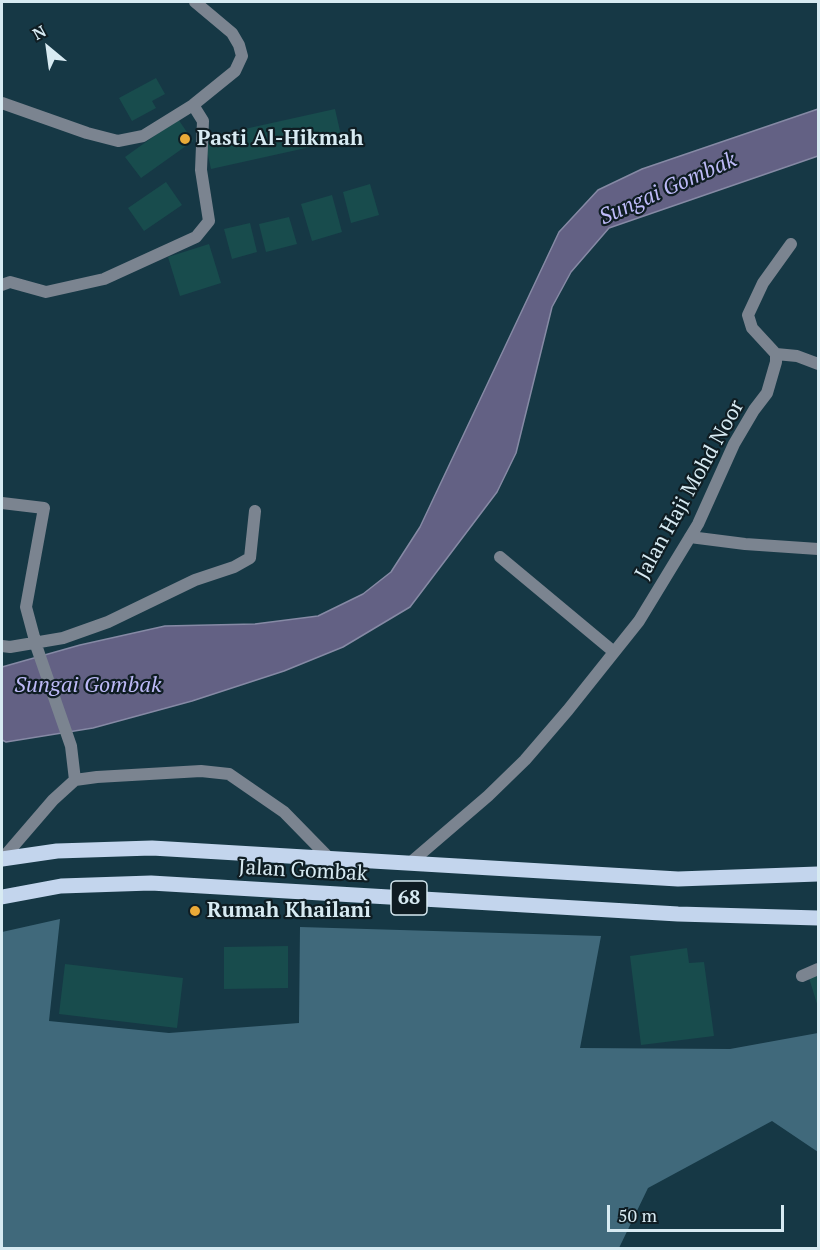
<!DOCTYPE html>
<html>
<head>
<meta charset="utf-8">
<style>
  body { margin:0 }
  #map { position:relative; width:820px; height:1250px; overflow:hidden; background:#163845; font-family:"PT Serif",serif }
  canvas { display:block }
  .frame { position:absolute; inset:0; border:3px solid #d7eaf2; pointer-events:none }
  .north { position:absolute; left:18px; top:18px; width:60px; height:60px; -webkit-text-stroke:4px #0f1d23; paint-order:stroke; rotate:331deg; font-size:16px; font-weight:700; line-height:24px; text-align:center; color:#d7eaf2 }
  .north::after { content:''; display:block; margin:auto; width:21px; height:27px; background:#d7eaf2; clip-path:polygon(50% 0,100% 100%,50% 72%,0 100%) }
  .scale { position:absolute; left:607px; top:1205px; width:177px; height:27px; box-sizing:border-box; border:3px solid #d7eaf2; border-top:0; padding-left:8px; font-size:18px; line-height:21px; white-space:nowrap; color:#d7eaf2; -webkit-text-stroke:4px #0f1d23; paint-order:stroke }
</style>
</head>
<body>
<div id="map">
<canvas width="820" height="1250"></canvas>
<div class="frame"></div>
<div class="north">N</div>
<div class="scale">50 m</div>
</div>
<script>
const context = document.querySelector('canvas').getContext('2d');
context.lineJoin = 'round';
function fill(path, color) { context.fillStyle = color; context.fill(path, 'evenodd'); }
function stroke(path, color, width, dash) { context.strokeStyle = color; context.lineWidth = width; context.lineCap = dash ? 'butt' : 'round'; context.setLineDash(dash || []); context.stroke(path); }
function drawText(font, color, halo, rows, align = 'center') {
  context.font = font + ' "PT Serif",serif'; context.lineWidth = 4.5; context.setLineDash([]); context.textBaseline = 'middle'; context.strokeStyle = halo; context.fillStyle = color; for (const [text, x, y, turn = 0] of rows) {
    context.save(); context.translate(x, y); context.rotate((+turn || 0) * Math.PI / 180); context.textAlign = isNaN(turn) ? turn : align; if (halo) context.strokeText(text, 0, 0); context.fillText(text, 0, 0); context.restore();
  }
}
const forest = new Path2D(`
  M60,919L49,1021L169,1033L299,1023L300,927L601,936L580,1048L730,1049L818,1033V1152L772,1121L648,1188L619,1248H2V932Z`);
const water = new Path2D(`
  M818,109V156L609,228L571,272L552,307L516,453L497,492L410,607L343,647L284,671L192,701L93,728L6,742L2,740V667L80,645L165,626L255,624L318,616L363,594L391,572L420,527L559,232L598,190L642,169Z`);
const building = new Path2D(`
  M156,78L165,94L152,101L156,108L132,121L119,98Z
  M335,109L342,140L211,169L204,138Z
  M178,119L193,141L141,178L125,157Z
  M166,182L182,205L144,231L128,208Z
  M370,184L379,215L351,223L343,192Z
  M332,195L342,232L312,241L301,204Z
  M289,217L297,244L266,252L259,224Z
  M250,223L257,252L232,259L224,229Z
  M209,244L221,283L180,296L168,257Z
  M288,946V988L224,989V947Z
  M687,948L689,963L704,962L714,1036L641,1045L630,956Z
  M65,964L183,978L177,1028L59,1014Z
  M818,975V1007L809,978Z`);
const lane = new Path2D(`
  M802,976L818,969`);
const street = new Path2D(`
  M2,103L87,133L118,141L143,136L193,105L235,71L242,56L239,45L232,33L195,2
  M2,285L10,282L46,292L104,279L196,237L209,221L201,170L203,121L193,105
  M776,354L797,356L818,364
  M2,503L44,508L26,607L37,648L71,746L75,780
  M690,537L745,544L818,549
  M500,557L614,652
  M2,646L10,647L63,638L108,622L195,580L234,567L250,558L255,511
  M3,858L53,800L75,780L97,777L201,771L229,774L284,812L330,859
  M410,863L488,796L525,760L568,710L639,621L698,524L734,444L754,410L767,393L776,362V354L752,328L748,315L763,283L791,244`);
const primary = new Path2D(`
  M2,859L57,851L152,848L678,879L818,874
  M2,897L61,886L151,883L678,914L818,918`);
const markers = [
  [185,139,6,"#eaaa38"],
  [195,911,6,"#eaaa38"]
];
const shields = [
  [409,898,36]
];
const shieldNames = [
  ["68",409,898]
];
const poiNames = [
  ["Pasti Al-Hikmah",197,139],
  ["Rumah Khailani",207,911]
];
const streetNames = [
  ["Jalan Haji Mohd Noor",690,490,-61],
  ["Jalan Gombak",303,871,3]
];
const waterNames = [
  ["Sungai Gombak",668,189,-24],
  ["Sungai Gombak",88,686]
];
fill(forest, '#40697b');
fill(water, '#636184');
stroke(water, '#868aa5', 1.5);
fill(building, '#184c4d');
stroke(lane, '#7b8490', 12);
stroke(street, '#7b8490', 12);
stroke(primary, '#c3d5ed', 15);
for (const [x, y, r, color] of markers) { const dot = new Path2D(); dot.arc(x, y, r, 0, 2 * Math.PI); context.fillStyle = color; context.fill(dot); stroke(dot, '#0f1d23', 2); }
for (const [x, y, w] of shields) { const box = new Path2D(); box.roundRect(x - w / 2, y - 17, w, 34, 4.5); context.fillStyle = '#0f1d23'; context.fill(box); stroke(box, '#d7eaf2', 1.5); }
drawText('bold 20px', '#d7eaf2', null, shieldNames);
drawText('bold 21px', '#d7eaf2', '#0f1d23', poiNames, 'left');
drawText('21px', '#d7eaf2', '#0f1d23', streetNames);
drawText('italic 22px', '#bdbaf7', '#0f1d23', waterNames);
</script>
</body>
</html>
